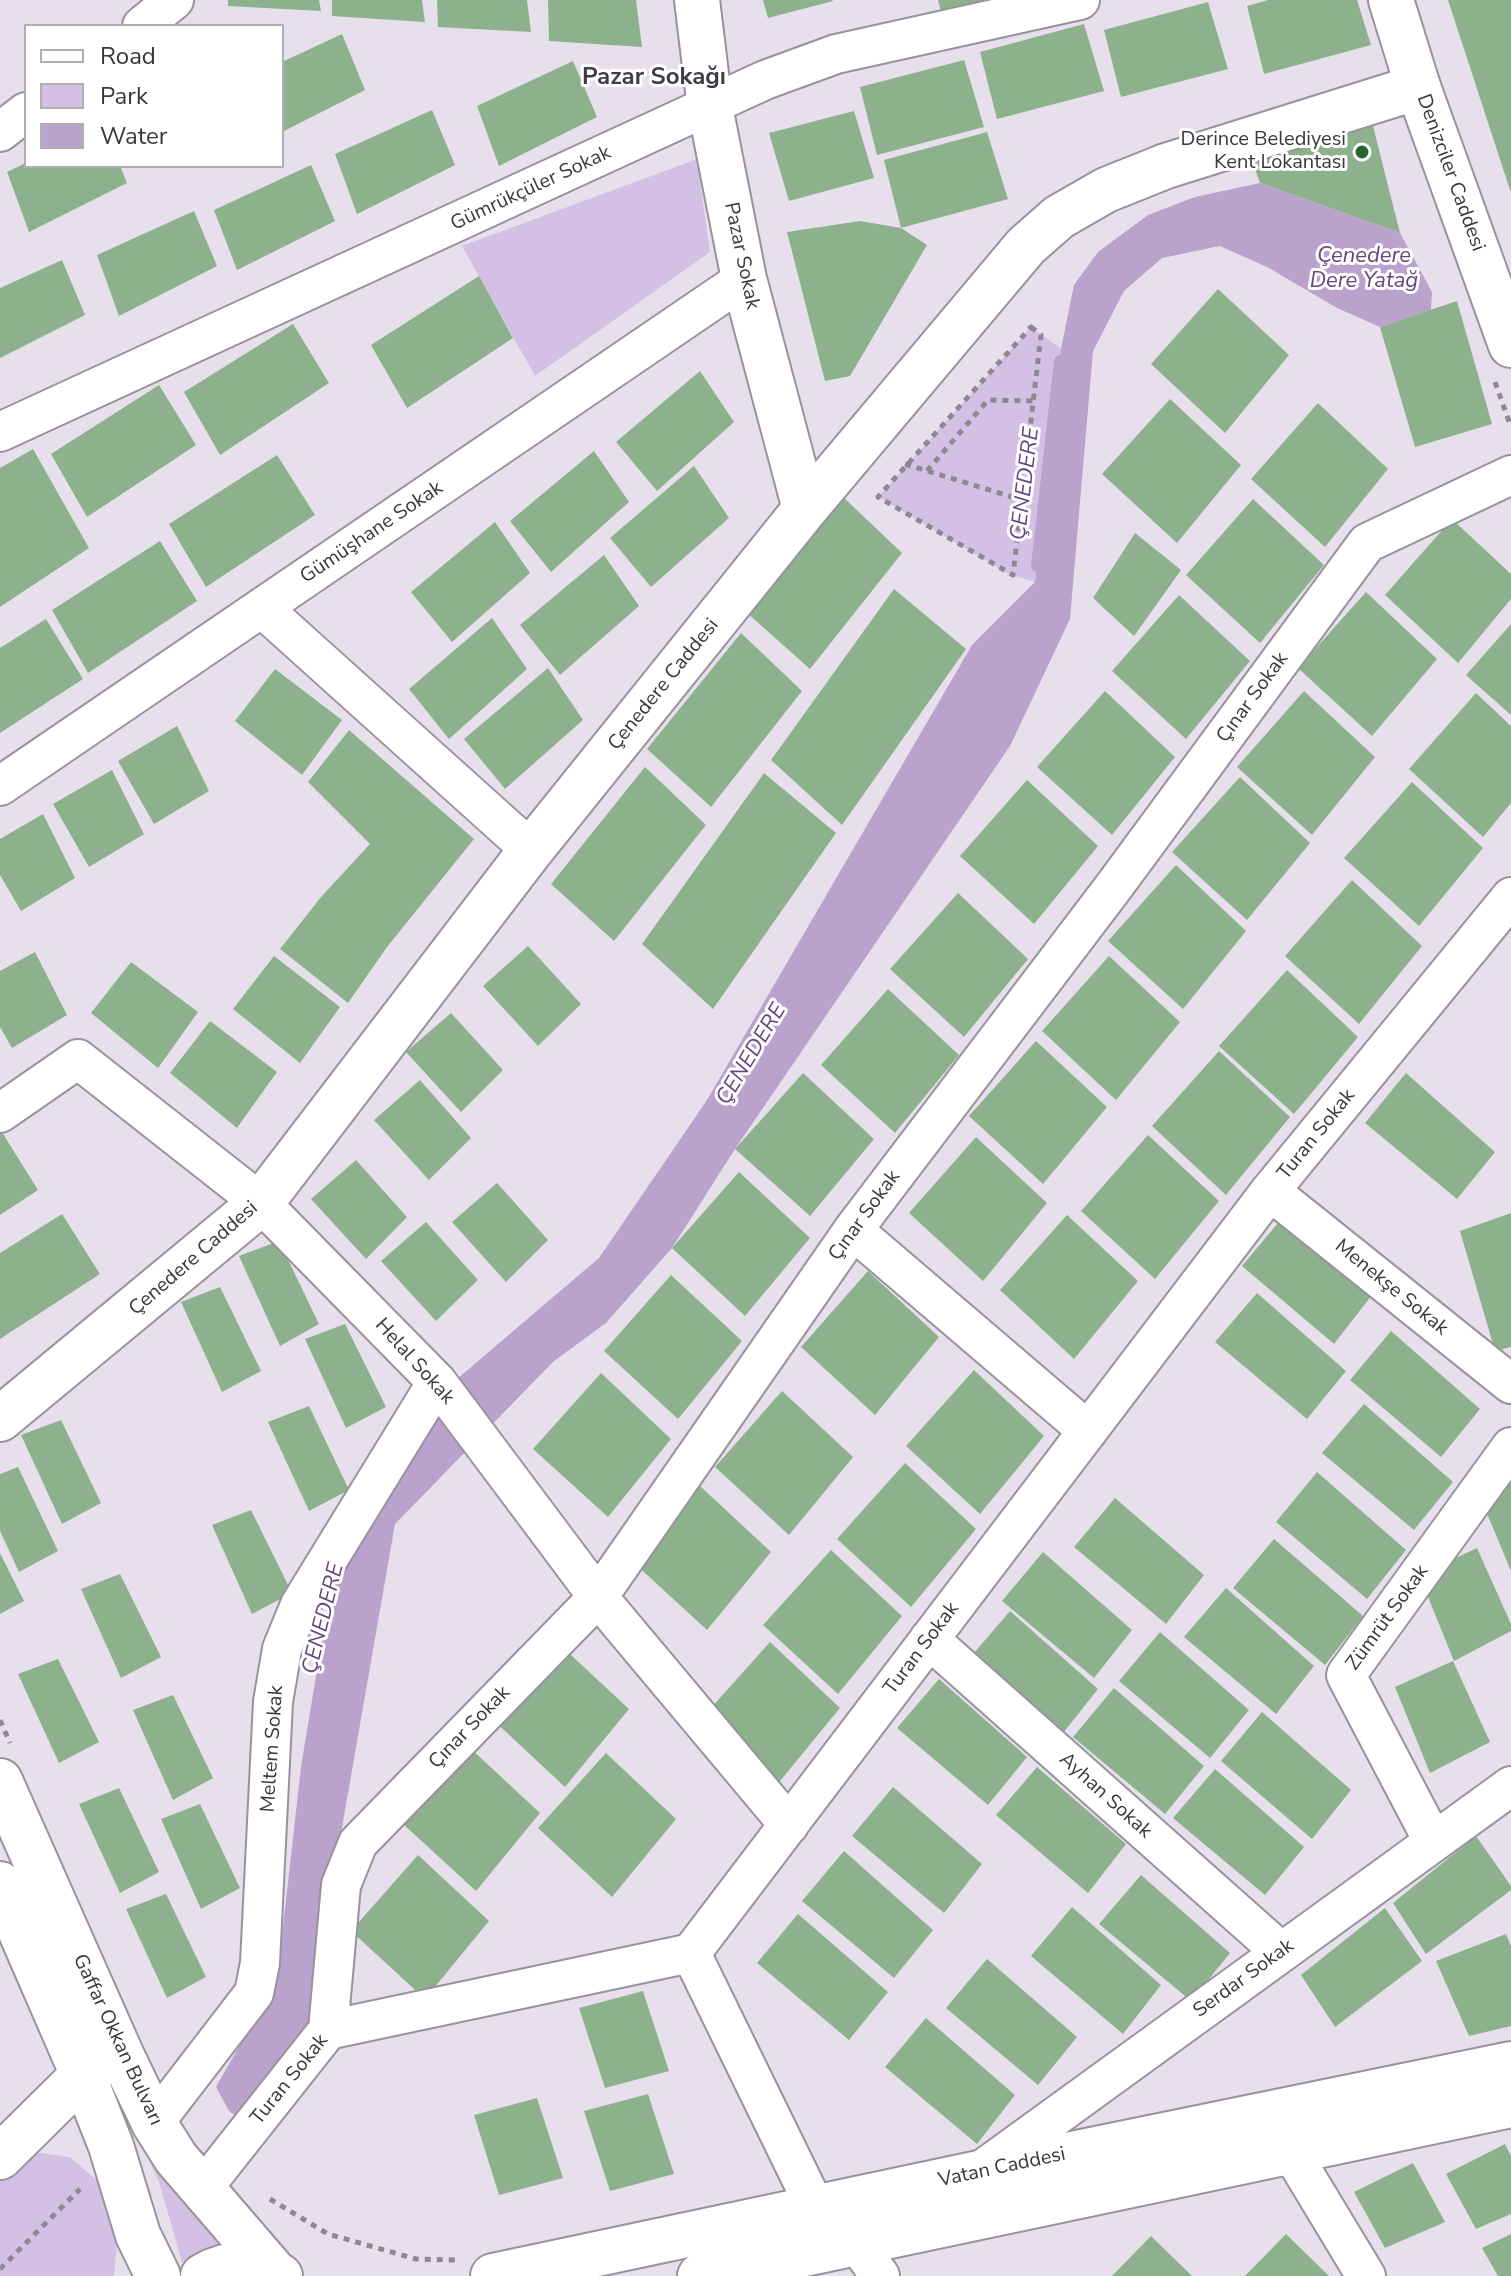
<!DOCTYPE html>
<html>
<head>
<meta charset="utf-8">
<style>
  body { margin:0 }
  #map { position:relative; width:1511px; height:2276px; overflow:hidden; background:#e7e0ec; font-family:"Nunito Sans",sans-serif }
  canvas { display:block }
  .legend { position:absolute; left:24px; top:24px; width:260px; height:144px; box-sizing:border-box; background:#fff; border:2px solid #b0afb1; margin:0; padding:10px 14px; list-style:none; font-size:24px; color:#39373b }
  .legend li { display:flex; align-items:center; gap:16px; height:40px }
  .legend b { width:40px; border:2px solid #b0afb1 }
</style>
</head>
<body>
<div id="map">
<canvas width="1511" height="2276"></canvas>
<ul class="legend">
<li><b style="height:10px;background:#fff"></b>Road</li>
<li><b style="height:22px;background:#d5c0e5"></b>Park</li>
<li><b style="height:22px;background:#baa2cc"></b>Water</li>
</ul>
</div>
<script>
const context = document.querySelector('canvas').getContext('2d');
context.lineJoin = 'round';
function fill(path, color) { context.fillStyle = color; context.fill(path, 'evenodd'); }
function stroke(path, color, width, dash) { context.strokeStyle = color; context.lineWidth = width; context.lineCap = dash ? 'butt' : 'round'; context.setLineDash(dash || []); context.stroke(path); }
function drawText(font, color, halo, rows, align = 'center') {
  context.font = font + ' "Nunito Sans",sans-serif'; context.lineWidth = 6; context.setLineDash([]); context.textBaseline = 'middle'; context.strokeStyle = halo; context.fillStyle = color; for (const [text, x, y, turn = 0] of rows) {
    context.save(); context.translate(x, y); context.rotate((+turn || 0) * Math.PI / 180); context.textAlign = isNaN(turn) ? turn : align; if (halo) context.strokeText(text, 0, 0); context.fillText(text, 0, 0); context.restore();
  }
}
const green = new Path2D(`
  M697,159L710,252L535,376L462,246Z
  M1031,327L1061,349L1035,582L1007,573L878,497Z
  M125,2109L219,2245L182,2262L159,2182Z
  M33,2152L70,2157L106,2188L118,2232L114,2276H0V2181Z`);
const water = new Path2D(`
  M1260,183L1400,233L1432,292L1431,310L1380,327L1337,308L1269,268L1220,246L1162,258L1124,291L1093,351L1070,619L1010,746L735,1149L672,1248L606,1323L554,1361L395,1524L333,1879L323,2027L242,2120L229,2111L216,2087L277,1980L301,1767L332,1579L450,1385L599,1258L707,1100L972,645L1035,582L1061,349L1074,285L1098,252L1148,215L1195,197Z`);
const stream = new Path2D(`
  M1037,566L1060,361`);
const building = new Path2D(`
  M228,0H319L321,11L228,6Z
  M332,0H422L425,22L332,16Z
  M437,0H527L531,32L438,27Z
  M548,0H636L642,47L549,41Z
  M763,0H832L833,1L768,18Z
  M938,0H1015L943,20Z
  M1268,0H1357L1371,45L1264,74L1247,6Z
  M1448,0H1511V190H1510Z
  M1208,2L1228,69L1121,97L1104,30Z
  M1084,24L1104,91L997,119L980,52Z
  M342,34L365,90L282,132V62Z
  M964,60L984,127L877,155L860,87Z
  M573,61L597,117L499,166L477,106Z
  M432,110L455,165L357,214L335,154Z
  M854,111L874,178L789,201L769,133Z
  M1370,114L1400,233L1260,183L1249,153Z
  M987,132L1008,199L901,228L884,160Z
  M26,163V166H120L127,183L29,232L7,172Z
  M311,165L335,221L237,270L214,210Z
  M194,211L217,266L119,316L97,255Z
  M860,221L901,228L927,245L850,376L825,381L787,232Z
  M62,260L85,315L0,358V288Z
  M479,276L513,338L407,408L371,345Z
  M1218,289L1289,355L1225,433L1151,364Z
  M1457,301L1492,424L1415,447L1380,327Z
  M293,324L329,383L220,455L184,392Z
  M700,371L734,422L657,491L616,442Z
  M159,385L196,445L87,517L51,454Z
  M1170,399L1241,465L1177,543L1102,474Z
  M1318,403L1388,469L1325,547L1251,479Z
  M33,449L89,548L0,607V468Z
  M594,451L629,502L551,572L510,521Z
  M277,455L315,515L206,587L169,524Z
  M694,466L729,518L651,587L610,538Z
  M841,495L902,553L810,669L746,612Z
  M1253,499L1324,565L1260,643L1186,575Z
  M1452,519L1511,574V599L1458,663L1385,595Z
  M495,522L530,573L452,642L411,592Z
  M1135,533L1181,570L1134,636L1093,598Z
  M160,541L197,601L88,673L52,610Z
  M604,555L639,606L560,675L520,625Z
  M894,589L966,649L842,825L771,760Z
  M1366,592L1437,659L1372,736L1298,668Z
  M1179,595L1250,661L1186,739L1112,671Z
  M492,618L527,669L449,739L409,689Z
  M46,619L83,679L0,733V648Z
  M1511,624V715L1466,675Z
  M741,633L802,691L711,807L647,749Z
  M548,668L583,720L505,789L464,739Z
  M275,669L342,720L302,775L235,721Z
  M1105,691L1175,757L1112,835L1037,767Z
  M1304,691L1375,757L1312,835L1237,767Z
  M1476,693L1511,726V803L1483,837L1409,769Z
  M177,726L209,791L154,824L118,761Z
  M349,730L474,839L387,947L348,1003L280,949L321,897L370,844L308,782Z
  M645,767L706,825L614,941L551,884Z
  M112,770L144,834L89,867L53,804Z
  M764,773L836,833L713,1009L642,944Z
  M1240,777L1310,843L1247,920L1172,852Z
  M1027,780L1098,846L1034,924L960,856Z
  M1412,782L1483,848L1419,926L1344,858Z
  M43,814L75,878L21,911L0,875V839Z
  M1176,865L1246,931L1183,1009L1108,941Z
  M1352,880L1422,946L1359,1024L1285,956Z
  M958,893L1028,959L964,1037L890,969Z
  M528,946L581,1004L538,1046L483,986Z
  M35,952L67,1015L12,1048L0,1027V971Z
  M274,956L340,1007L300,1063L233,1009Z
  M1109,956L1180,1022L1116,1100L1042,1031Z
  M131,962L198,1012L158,1068L91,1013Z
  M1287,970L1358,1037L1294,1114L1219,1046Z
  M888,989L959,1055L895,1133L821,1065Z
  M451,1013L503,1070L461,1112L406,1052Z
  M210,1021L277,1072L237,1128L170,1073Z
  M1036,1041L1107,1107L1043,1184L969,1116Z
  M1219,1051L1290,1117L1226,1195L1152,1126Z
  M803,1073L874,1139L810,1216L735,1149Z
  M1406,1073L1495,1152L1457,1199L1365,1123Z
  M420,1080L471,1138L429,1180L374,1120Z
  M0,1129L38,1190L0,1215Z
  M1148,1135L1219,1201L1155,1279L1081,1211Z
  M976,1137L1047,1203L983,1281L909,1213Z
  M356,1160L407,1217L366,1259L311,1199Z
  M739,1172L810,1238L745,1316L672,1248Z
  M497,1183L548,1240L506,1282L452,1222Z
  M1511,1213V1347L1495,1351L1460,1231Z
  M62,1214L100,1274L0,1339V1253Z
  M1067,1215L1138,1281L1074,1359L1000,1290Z
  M1283,1217L1372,1295L1334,1344L1242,1266Z
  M426,1222L478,1280L436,1321L381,1261Z
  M279,1241L319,1324L280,1346L239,1256Z
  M868,1271L939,1337L875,1415L801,1347Z
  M671,1275L742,1341L678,1419L604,1351Z
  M220,1287L261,1371L222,1392L181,1302Z
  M1257,1293L1346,1371L1307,1419L1215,1342Z
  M345,1324L386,1407L346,1428L305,1339Z
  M1391,1331L1480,1409L1441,1457L1350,1380Z
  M974,1370L1044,1436L980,1514L906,1446Z
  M601,1373L671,1439L608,1517L533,1449Z
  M782,1391L853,1457L789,1535L715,1467Z
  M1364,1404L1453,1482L1414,1530L1322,1453Z
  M309,1406L349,1490L309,1511L268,1422Z
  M61,1420L101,1503L62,1524L21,1435Z
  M905,1463L976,1529L911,1607L837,1539Z
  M18,1467L58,1551L19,1572L0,1531V1474Z
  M1317,1472L1406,1550L1367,1599L1276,1522Z
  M1511,1481V1571L1483,1504Z
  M700,1486L771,1552L707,1630L633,1562Z
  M1115,1498L1204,1575L1166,1624L1074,1547Z
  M251,1510L292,1593L252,1614L212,1525Z
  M1274,1539L1363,1616L1325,1665L1233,1588Z
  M1477,1548L1511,1624V1631L1454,1661L1419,1575Z
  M831,1550L902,1616L838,1694L763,1625Z
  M1043,1552L1132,1630L1094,1678L1002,1601Z
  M0,1553L24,1601L0,1614Z
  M120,1574L161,1657L121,1678L81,1589Z
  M1226,1588L1314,1666L1276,1714L1184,1637Z
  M1010,1611L1098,1689L1060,1737L968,1660Z
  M1160,1632L1249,1710L1210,1758L1119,1681Z
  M770,1642L840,1708L776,1786L702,1718Z
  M558,1643L629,1709L565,1787L491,1718Z
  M58,1659L99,1742L59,1763L18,1674Z
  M1453,1661L1490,1742L1430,1773L1395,1687Z
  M939,1679L1027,1757L988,1805L897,1728Z
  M1114,1688L1204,1766L1165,1814L1073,1737Z
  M173,1695L213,1778L173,1800L133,1710Z
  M1262,1712L1351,1790L1312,1839L1221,1761Z
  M469,1747L540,1813L476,1891L402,1823Z
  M606,1753L676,1819L612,1897L538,1828Z
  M1037,1767L1126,1844L1088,1893L996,1815Z
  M1215,1769L1304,1847L1265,1895L1173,1818Z
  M893,1787L982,1864L944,1913L852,1836Z
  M119,1788L159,1872L120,1893L79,1804Z
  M200,1804L240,1888L201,1909L161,1819Z
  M1476,1836L1511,1886V1890L1426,1954L1393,1903Z
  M844,1851L933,1930L894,1978L802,1901Z
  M418,1855L489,1921L425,1999L351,1931Z
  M1141,1875L1230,1953L1191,2001L1099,1924Z
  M166,1894L206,1977L167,1998L126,1909Z
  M1072,1907L1161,1985L1123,2034L1031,1956Z
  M1385,1908L1422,1961L1335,2027L1301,1975Z
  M798,1914L888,1992L849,2040L757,1963Z
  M1506,1934L1511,1946V2026L1469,2036L1436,1961Z
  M987,1959L1077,2037L1038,2085L946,2008Z
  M643,1991L669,2071L605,2088L579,2008Z
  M926,2018L1015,2095L977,2144L885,2067Z
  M648,2094L674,2174L610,2191L584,2111Z
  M537,2098L563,2178L499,2195L474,2115Z
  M1505,2144L1511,2156V2214L1476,2229L1446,2174Z
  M1413,2163L1445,2222L1385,2248L1354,2192Z
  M1286,2234L1329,2276H1245Z
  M1511,2234V2276H1498L1482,2248Z
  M1151,2236L1192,2276H1112Z`);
const path = new Path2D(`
  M1031,327L1041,335L1013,575L878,497Z
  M1495,382L1511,427
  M905,464L1022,500
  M927,471L988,400L1033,401
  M0,1720L10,1743
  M270,2199L328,2234L416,2259L455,2260
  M0,2269L80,2189`);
const street = new Path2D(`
  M142,26L174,0
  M0,132L26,112
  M0,432L765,80L836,54L1080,0
  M262,608L531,850
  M0,786L744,279
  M0,1113L78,1059L261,1203L437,1382L598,1597L789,1825
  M1270,1191L1511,1384
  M853,1230L1088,1431
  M929,1639L1281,1952
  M1433,1841L1346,1675L1511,1447
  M691,1953L816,2209
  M328,2030L341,1885L358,1843L598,1597L853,1230L1115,885L1367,543L1511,475
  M154,2123L254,1993L260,1963L273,1702L282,1649L300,1605L437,1382
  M1291,2152L1366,2276
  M979,2172L1511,1786
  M203,2188L328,2030L691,1953L1270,1191L1511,897
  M858,2245L880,2276`);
const secondary = new Path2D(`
  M697,0L710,107L744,279L805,509
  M0,1419L261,1203L531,850L805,509L1026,246L1059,217L1106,190L1166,166L1418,87
  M0,1781L120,2052L154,2123L176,2158L275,2273
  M0,1884L83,2075L111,2146L138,2235L158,2276
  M0,2157L83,2075L104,2062
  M203,2276C228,2261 255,2261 280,2276
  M493,2276L979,2173L1511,2064
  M700,2276L1511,2105`);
const primary = new Path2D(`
  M1391,0L1418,87L1511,345`);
const markers = [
  [1362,152,8,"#27652d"]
];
const poiNames = [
  ["Derince Belediyesi",1346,140],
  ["Kent Lokantası",1346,163]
];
const streetNames = [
  ["Denizciler Caddesi",1450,173,70],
  ["Gümrükçüler Sokak",531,189,-25],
  ["Pazar Sokak",741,256,78],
  ["Gümüşhane Sokak",372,533,-34],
  ["Çenedere Caddesi",664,685,-51],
  ["Çınar Sokak",1253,698,-54],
  ["Turan Sokak",1317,1135,-51],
  ["Çınar Sokak",865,1216,-54],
  ["Çenedere Caddesi",194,1259,-41],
  ["Menekşe Sokak",1391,1288,39],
  ["Helal Sokak",414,1362,48],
  ["Zümrüt Sokak",1388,1618,-54],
  ["Turan Sokak",922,1649,-53],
  ["Çınar Sokak",470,1728,-46],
  ["Meltem Sokak",273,1749,-86],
  ["Ayhan Sokak",1105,1796,42],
  ["Serdar Sokak",1244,1979,-36],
  ["Gaffar Okkan Bulvarı",117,2040,65],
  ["Turan Sokak",290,2080,-51],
  ["Vatan Caddesi",1002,2168,-12]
];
const waterNames = [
  ["Çenedere",1364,257],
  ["Dere Yatağ",1364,282],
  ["ÇENEDERE",1026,484,-83],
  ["ÇENEDERE",752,1055,-59],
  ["ÇENEDERE",324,1619,-76]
];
const quarterNames = [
  ["Pazar Sokağı",654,78]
];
fill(green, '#d5c0e5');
fill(water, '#baa2cc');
stroke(stream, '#baa2cc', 12);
fill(building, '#8db18d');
stroke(street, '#98929d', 42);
stroke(secondary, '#98929d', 48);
stroke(primary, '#98929d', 48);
stroke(path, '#8d8991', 5, [6, 6]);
stroke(street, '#fff', 38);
stroke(secondary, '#fff', 44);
stroke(primary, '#fff', 44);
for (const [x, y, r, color] of markers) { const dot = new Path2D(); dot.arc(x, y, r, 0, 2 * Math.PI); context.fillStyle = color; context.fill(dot); stroke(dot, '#fff', 3); }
drawText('20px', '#39373b', '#fff', poiNames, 'right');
drawText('20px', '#39373b', '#fff', streetNames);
drawText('italic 22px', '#66457c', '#fff', waterNames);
drawText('bold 24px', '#403b44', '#fff', quarterNames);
</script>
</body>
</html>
